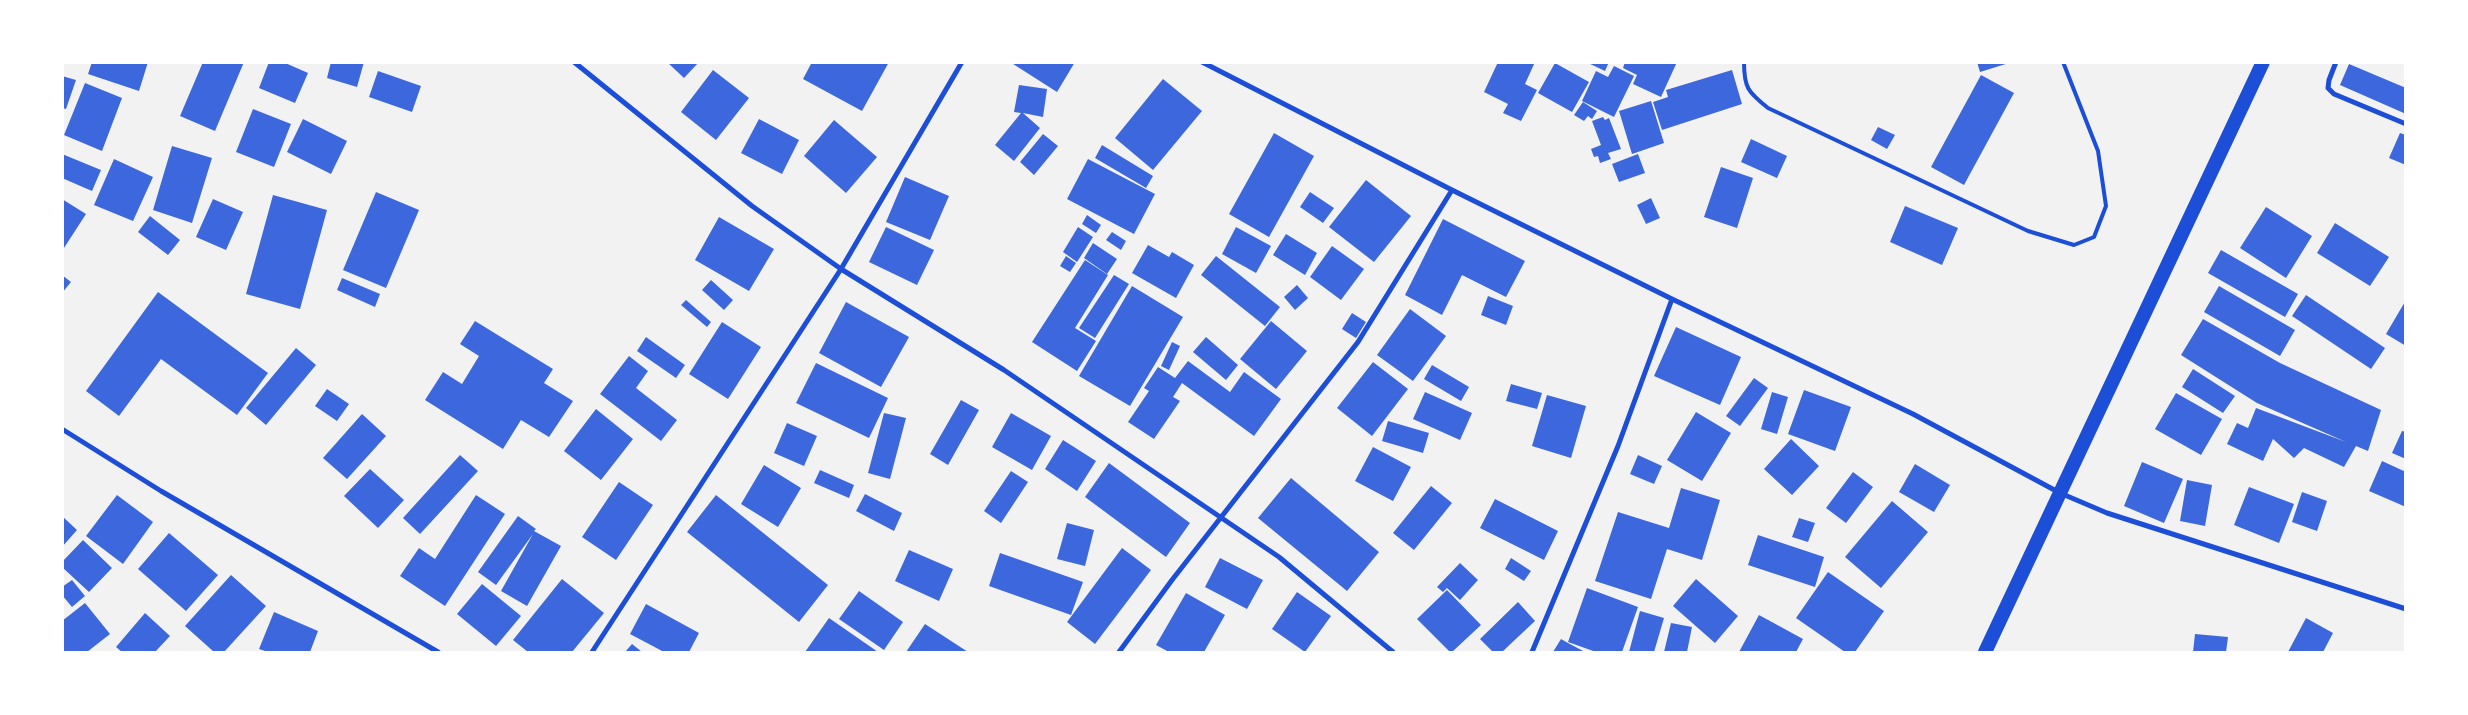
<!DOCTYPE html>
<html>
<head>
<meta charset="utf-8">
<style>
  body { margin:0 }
  #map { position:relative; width:2468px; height:715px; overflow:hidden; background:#f2f2f2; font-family:"DM Sans",sans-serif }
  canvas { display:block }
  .frame { position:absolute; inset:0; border:64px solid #fff; pointer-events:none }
</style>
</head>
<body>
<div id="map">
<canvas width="2468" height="715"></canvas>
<div class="frame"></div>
</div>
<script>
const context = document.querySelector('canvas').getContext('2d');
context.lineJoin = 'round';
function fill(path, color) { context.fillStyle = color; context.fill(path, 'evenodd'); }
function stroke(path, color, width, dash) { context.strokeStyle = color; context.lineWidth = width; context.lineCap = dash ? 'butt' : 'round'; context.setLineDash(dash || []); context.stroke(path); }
const building = new Path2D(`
  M92,62H148L139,91L88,74Z
  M203,62H244L215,131L180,116Z
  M269,62H283L308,73L295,103L259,88Z
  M331,62H364L357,87L327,78Z
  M667,62H699L684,78Z
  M812,62H889L862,111L803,79Z
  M1010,62H1075L1057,92Z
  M1498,62H1535L1525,84L1537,90L1521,121L1503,113L1508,104L1484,92Z
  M1586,62H1609L1605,71Z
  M1625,62H1677L1661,97L1633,84L1637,75L1623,68Z
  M1977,62H2009V63L1980,72Z
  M1555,63L1589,82L1572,112L1538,93Z
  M2349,64L2406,88V114L2340,85Z
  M1614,66L1634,76L1614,117L1582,101L1596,71L1608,77Z
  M713,70L749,98L716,140L681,112Z
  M1732,70L1742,104L1662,130L1653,102L1668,97L1666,90Z
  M378,71L421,86L412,112L369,97Z
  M1981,75L2014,93L1964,185L1931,167Z
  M62,76L76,80L66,109L62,108Z
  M1163,79L1202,111L1153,170L1115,138Z
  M85,83L122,98L102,151L64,135Z
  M1019,85L1047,89L1043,117L1023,113L1040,128L1014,161L995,145L1021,113L1014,112Z
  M1651,101L1664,143L1632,154L1619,111Z
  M1583,102L1597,111L1592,119L1588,116L1584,121L1574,115Z
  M253,109L291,124L274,167L236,152Z
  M1603,117L1605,120L1609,118L1621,149L1608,153L1611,159L1600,163L1598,156L1594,157L1591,149L1601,145L1592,121Z
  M303,119L347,141L331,174L287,152Z
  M759,119L799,140L782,174L741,153Z
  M834,120L877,157L846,193L804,156Z
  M1878,127L1895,135L1887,149L1871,140Z
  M1274,133L1314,156L1269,237L1229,214Z
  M2400,133L2406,135V165L2389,158Z
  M1043,134L1058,146L1034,175L1020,162Z
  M1751,139L1787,156L1777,178L1741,162Z
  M1102,145L1153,176L1146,188L1095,158Z
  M172,146L212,158L192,223L153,210Z
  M62,154L101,170L92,191L62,178Z
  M1638,154L1645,173L1619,182L1612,164Z
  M114,159L153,177L133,221L94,205Z
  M1088,159L1155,194L1134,234L1067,199Z
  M1721,167L1753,178L1737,228L1704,217Z
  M905,177L949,196L930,240L886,222Z
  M1366,180L1411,216L1374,262L1329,227Z
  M376,192L419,210L386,288L343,270Z
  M1310,192L1334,208L1323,223L1300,207Z
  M273,195L327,210L300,309L246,294Z
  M1651,198L1660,218L1646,224L1637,205Z
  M62,199L86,214L62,251Z
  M213,199L243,212L226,250L196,237Z
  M1905,206L1958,228L1942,265L1890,242Z
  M2266,207L2312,236L2286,278L2240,248Z
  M1087,215L1101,225L1096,233L1082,224Z
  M150,216L180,240L168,255L138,232Z
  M719,217L774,249L749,291L695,260Z
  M1443,219L1525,261L1506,297L1462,275L1442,315L1405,295Z
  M2335,223L2389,257L2370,286L2317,253Z
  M886,227L934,250L917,285L869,262Z
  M1078,227L1093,237L1077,262L1063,252Z
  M1236,227L1271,246L1256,273L1222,254Z
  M1112,232L1126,241L1121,250L1106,240Z
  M1286,234L1317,253L1305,275L1273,255Z
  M1093,243L1117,259L1107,274L1084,258Z
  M1148,245L1169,257L1172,252L1194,265L1176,298L1132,273Z
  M1332,246L1364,269L1341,300L1310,277Z
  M2221,250L2298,294L2285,317L2208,273Z
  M1066,256L1076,263L1070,272L1060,266Z
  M1216,256L1280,307L1265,326L1201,275Z
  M1085,260L1108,275L1075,328L1096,341L1077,371L1032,342Z
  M62,275L71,282L62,293Z
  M1114,275L1129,284L1095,338L1079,328Z
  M342,278L380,294L375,307L337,290Z
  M711,280L733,300L724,310L702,290Z
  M1297,285L1308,298L1295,310L1284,297Z
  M1132,286L1183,317L1130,406L1079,376Z
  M2219,286L2295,330L2280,356L2204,312Z
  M158,292L268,373L237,415L161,359L119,416L86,391Z
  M2306,295L2385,348L2371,369L2292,316Z
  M1488,296L1513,306L1506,325L1481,315Z
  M686,300L711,322L707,327L681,305Z
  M2406,300V346L2386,334Z
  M846,302L909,337L881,387L819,353Z
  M1410,309L1446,336L1413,381L1377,355Z
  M1352,313L1366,322L1356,338L1342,329Z
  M2203,319L2280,363L2381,410L2368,451L2356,446L2344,467L2304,448L2294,458L2273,439L2263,461L2227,444L2237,423L2248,428L2256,408L2346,442L2257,403L2181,355Z
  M475,321L553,369L544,383L573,401L549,437L521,420L503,449L425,400L443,372L462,384L479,356L460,344Z
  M1271,321L1307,351L1276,389L1240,359Z
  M722,322L761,347L728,399L689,374Z
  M1676,327L1741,357L1720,405L1654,376Z
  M646,337L685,365L676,378L637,351Z
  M1206,337L1238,365L1226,380L1193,352Z
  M1172,342L1180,346L1169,370L1161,366Z
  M296,348L316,365L266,425L246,408Z
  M629,356L648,371L636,388L677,420L661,441L600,394Z
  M1188,361L1230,392L1244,372L1281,399L1254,436L1182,383L1173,397L1180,401L1154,439L1128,422L1149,391L1144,388L1158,367L1175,378Z
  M1373,362L1408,389L1372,436L1337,408Z
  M816,363L888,398L869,438L796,403Z
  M1432,365L1469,387L1461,401L1424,379Z
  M2193,369L2235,396L2223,413L2182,387Z
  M1754,378L1768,388L1740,426L1726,416Z
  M1511,384L1542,393L1537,409L1506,401Z
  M327,389L349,404L337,421L315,406Z
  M1804,390L1851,407L1835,451L1788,434Z
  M1425,392L1472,413L1460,440L1413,419Z
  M1772,392L1788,397L1777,434L1761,429Z
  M2176,393L2222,419L2201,455L2155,429Z
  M1547,395L1586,406L1571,458L1532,446Z
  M961,400L979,410L948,465L930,454Z
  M596,409L633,439L601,480L564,451Z
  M1696,412L1731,433L1702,481L1667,460Z
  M884,413L906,418L890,479L868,473Z
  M1011,413L1051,436L1032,470L992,447Z
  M362,414L386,436L347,479L323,458Z
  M1388,421L1429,433L1423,453L1382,441Z
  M787,423L817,436L804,466L774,453Z
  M2402,431L2406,432V459L2392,453Z
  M1791,439L1819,466L1792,495L1764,469Z
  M1063,440L1096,461L1077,491L1045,469Z
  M1373,447L1411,467L1393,501L1355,481Z
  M460,455L478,471L420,534L403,518Z
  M1638,455L1662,466L1654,484L1630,474Z
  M2382,461L2406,472V507L2369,491Z
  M2142,462L2183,479L2164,523L2124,506Z
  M1109,463L1190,523L1166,557L1085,497Z
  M1915,464L1950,485L1934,512L1899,492Z
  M764,465L801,488L778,527L741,504Z
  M370,469L404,500L378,528L344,496Z
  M820,470L854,485L849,498L814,483Z
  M1011,471L1028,482L1001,523L984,511Z
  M1853,472L1873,487L1846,523L1826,508Z
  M1291,478L1379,552L1347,591L1258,518Z
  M2187,480L2212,485L2205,526L2180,521Z
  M619,482L653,505L616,560L582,537Z
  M1431,486L1452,503L1414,550L1393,533Z
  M2249,487L2294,504L2279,543L2234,525Z
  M1681,488L1720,500L1702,560L1667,549L1651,599L1595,581L1618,512L1669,528Z
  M2302,492L2327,501L2317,531L2292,522Z
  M865,494L902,513L894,531L856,511Z
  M117,495L153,522L123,564L86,536Z
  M476,495L505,514L445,606L400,576L419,548L435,559Z
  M716,495L828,585L799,622L687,532Z
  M1495,499L1558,531L1544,560L1480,528Z
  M1892,501L1928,532L1881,588L1845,557Z
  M62,516L77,530L62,547Z
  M518,516L536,529L534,531L561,546L527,606L501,591L533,534L496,585L478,572Z
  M1799,518L1815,523L1808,542L1792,537Z
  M1067,523L1094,530L1085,566L1057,559Z
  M169,533L218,575L186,611L138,569Z
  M1758,535L1824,557L1815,587L1748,565Z
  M83,540L112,568L89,592L62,567V562Z
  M1122,548L1151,570L1095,644L1067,622Z
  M909,550L953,569L939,601L895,581Z
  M1000,553L1083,582L1071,615L989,586Z
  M1220,558L1263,580L1247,609L1205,587Z
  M1511,558L1531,571L1524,581L1505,569Z
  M1460,563L1478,580L1460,600L1447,588L1443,592L1437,587Z
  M1828,572L1884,611L1855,652H1845L1796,618Z
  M231,575L266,606L224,652H214L185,626Z
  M562,579L604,613L572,652H528L513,640Z
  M1696,579L1738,616L1715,643L1673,606Z
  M72,580L85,596L72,607L62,595V587Z
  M482,584L521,616L496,646L457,614Z
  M1587,588L1638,607L1622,652H1596L1568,642Z
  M1447,590L1481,625L1452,652H1450L1417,619Z
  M859,591L903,622L884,650L839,619Z
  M1297,592L1331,616L1305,652L1272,629Z
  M1186,593L1225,615L1204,652H1169L1156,645Z
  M1518,602L1535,621L1502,652H1493L1480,639Z
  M85,603L110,634L87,652H62V621Z
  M646,604L699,633L689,652H664L630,634Z
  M1640,611L1664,618L1654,652H1629Z
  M274,612L318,631L310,652H268L259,649Z
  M145,613L170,636L155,652H122L116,647Z
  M1759,615L1803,639L1796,652H1739Z
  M829,618L878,652H805Z
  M2306,618L2333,633L2323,652H2288Z
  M1671,623L1692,627L1687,652H1664Z
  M925,624L968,652H906Z
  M2195,634L2228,637L2226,652H2193Z
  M1561,639L1568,643L1585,652H1553Z
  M632,644L642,652H625Z`);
const service = new Path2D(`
  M1744,62C1744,88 1748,92 1768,108L2028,231L2074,245L2094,237L2106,206L2098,151L2063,62`);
const minor = new Path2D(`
  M574,62L752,206L841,269L1004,370L1279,557L1393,652
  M1202,62L1452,190L1672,299L1913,414L2060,493L2107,513L2406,609
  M2336,62L2329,80L2328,88L2334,94L2406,124
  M62,429L161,491L438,652
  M592,652L841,269L962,62
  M1119,652L1172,580L1358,342L1452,190
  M1532,652L1618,446L1672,299`);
const trunk = new Path2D(`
  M1985,652L2263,62`);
fill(building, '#3d67dc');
stroke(service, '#1d4ed8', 4);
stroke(minor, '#1d4ed8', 5);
stroke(trunk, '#1d4ed8', 14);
</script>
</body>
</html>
